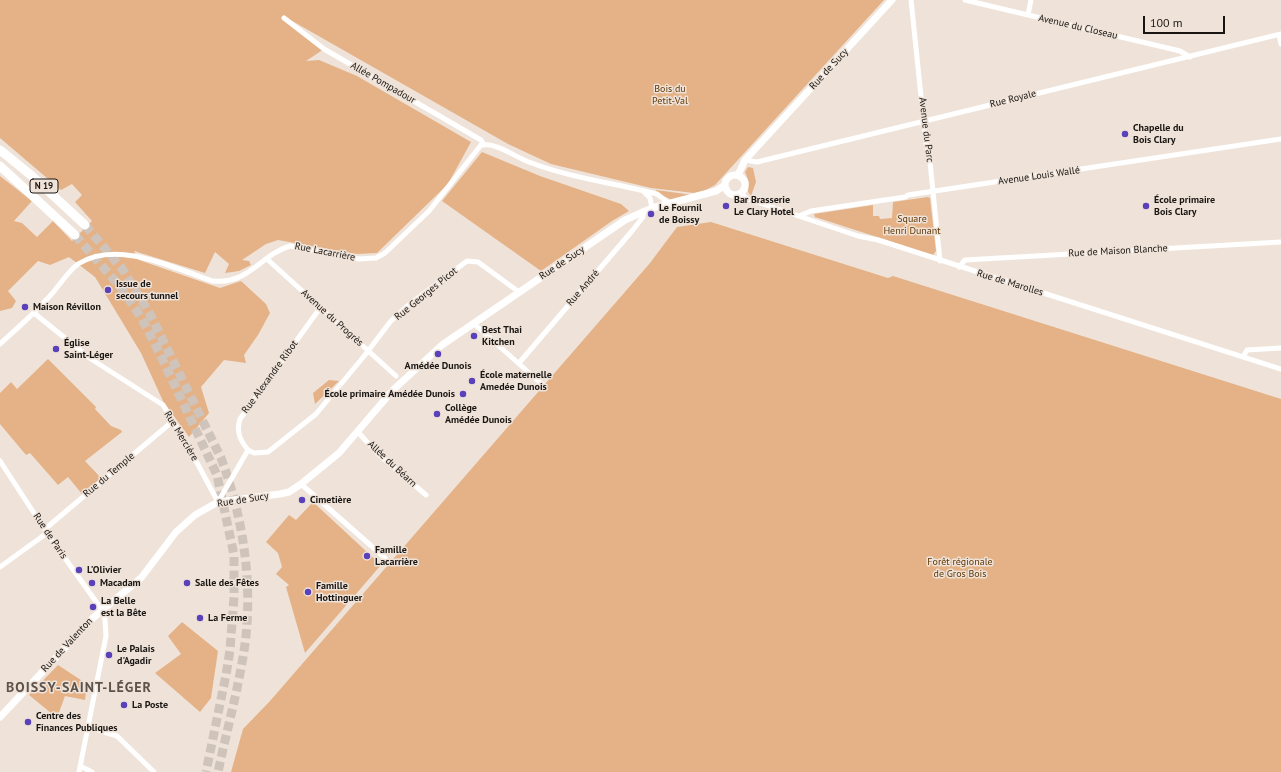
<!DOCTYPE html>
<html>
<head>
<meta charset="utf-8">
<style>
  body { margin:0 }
  #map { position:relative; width:1281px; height:772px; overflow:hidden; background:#efe3d9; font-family:"PT Sans",sans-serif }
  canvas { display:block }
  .scale { position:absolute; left:1143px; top:16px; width:82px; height:18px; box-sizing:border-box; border:2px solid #191512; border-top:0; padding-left:5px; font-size:12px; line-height:14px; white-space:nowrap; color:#191512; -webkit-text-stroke:3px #efe3d9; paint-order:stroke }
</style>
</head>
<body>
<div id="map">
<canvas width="1281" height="772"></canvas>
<div class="scale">100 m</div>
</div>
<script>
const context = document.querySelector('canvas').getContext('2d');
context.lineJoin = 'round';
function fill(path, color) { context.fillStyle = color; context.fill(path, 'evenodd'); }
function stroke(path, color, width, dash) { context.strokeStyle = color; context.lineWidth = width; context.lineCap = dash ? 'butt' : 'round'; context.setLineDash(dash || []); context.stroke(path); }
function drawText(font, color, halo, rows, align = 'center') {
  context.font = font + ' "PT Sans",sans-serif'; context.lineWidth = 3; context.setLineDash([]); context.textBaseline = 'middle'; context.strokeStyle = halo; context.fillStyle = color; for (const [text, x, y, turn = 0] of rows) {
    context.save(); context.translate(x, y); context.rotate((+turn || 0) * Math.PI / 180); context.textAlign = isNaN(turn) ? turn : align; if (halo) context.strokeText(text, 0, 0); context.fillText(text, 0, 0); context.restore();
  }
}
const green = new Path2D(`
  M0,0H884L715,185L704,191L694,193L651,188L551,164L508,144L287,18L324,49L306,61L319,60L357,76L471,142L448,184L377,253L357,254L278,240L266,244L242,260L249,261L251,265L239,271L225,273L229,264L215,252L205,273L134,251L139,260L220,288L241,281L266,304L270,313L258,335L244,355L246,363L224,360L201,387L209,413L189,437L163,401L141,353L95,277L69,257L50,265L38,261L8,291L16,301L12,308L0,311V176L32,201L14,221L22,223L37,237L53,221L72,241L92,221L75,202L82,195L72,184L61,190L0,138Z
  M482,152L540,176L621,204L629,211L612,221L541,271L442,201Z
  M748,167L753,168L756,182L751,196L748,192L749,182L745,172Z
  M656,190L693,195L672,200L655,192Z
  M928,197L930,198L936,251L933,255L815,217L814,214L873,205V216H879L880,219L892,218L893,202Z
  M711,222L888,278L893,276L1281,399V772H231L243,729L270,701L650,263L677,227Z
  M48,359L96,407L95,409L111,426L121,430L122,432L85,461L101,478L82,494L68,477L58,485L30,453L26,455L0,424V393L11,382L17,389Z
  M329,380L339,381L315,404L313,393Z
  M313,502L381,565L305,653L286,587L289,585L276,574L282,567L278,553L266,542L289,515L296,520Z
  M182,622L218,651L211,698L200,712L155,673L181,654L168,636Z
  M58,665L87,684L85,700L65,696L57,718L29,695Z`);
const highwayTunnel = new Path2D(`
  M85,225L123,270L150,314L221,458C243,517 253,582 245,644C239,687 227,729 218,772
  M75,235L122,289L142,319L159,352L217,475L234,555V597L230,650L226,675L206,772`);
const street = new Path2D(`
  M911,0L926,144L929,152L940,261
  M965,0L1180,51L1190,57
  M1028,15L1031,0
  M284,18L324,49L481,140L484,145
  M1279,35L1281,44
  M745,160L757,162L1281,34
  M644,192L650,198L652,208
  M741,194L748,199L858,236L878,240L1281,369
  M799,216L811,211L905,197L908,195L1281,139
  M267,259L396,376
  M959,267L965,260L1281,242
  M34,313L91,359L163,405L187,444L218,502L248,450
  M473,323L544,386
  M0,344C16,329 33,315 48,298C57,289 68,271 78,264C117,239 174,268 212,281C249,285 260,255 290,246L359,259L376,258L385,253L429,211L481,145C496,142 515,157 529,162C570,178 615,183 657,194L670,204
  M1243,357L1247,350L1281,348
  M519,363L632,231L643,217V211
  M357,431L378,454L426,495
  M248,450L254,453L268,452L316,414L365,355L390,322L406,307L467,261L478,262L519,292
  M248,450C240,440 236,432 240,419L320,308
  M0,461L47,533L102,610L105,619L106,636L79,772
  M301,484L385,558
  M45,529L173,421
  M0,567L47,533
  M88,727L117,736L154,772
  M80,766L92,772`);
const secondary = new Path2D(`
  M725 185a10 10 0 1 1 20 0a10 10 0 1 1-20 0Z
  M738,175L745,160L892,0
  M0,717L93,618L141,578L176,532L195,515L218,502L280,494L289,492L301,484L339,453L393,390L442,345L625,220L652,208L716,191L725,185`);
const highway = new Path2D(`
  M0,150L32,176L85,225
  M0,166L75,235`);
const markers = [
  [1125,134,4,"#5941b9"],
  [726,206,4,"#5941b9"],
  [1146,206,4,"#5941b9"],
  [651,214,4,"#5941b9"],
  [108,290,4,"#5941b9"],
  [25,307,4,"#5941b9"],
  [474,336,4,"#5941b9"],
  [56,349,4,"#5941b9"],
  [438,354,4,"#5941b9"],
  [472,381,4,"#5941b9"],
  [463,394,4,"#5941b9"],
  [437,414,4,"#5941b9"],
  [302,500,4,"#5941b9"],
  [367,556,4,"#5941b9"],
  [79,570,4,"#5941b9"],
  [92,583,4,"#5941b9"],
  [187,583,4,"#5941b9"],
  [308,592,4,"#5941b9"],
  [93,607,4,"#5941b9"],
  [200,618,4,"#5941b9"],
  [109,655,4,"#5941b9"],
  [124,705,4,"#5941b9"],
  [28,722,4,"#5941b9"]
];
const shields = [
  [44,186,28]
];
const shieldNames = [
  ["N 19",44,186]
];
const streetNames = [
  ["Avenue du Closeau",1078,27,13],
  ["Rue de Sucy",829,69,-47],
  ["Allée Pompadour",383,83,30],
  ["Rue Royale",1013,99,-14],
  ["Avenue du Parc",926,130,83],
  ["Avenue Louis Wallé",1039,176,-8],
  ["Rue de Maison Blanche",1118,251,-3],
  ["Rue Lacarrière",325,252,11],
  ["Rue de Sucy",562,263,-34],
  ["Rue de Marolles",1010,283,17],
  ["Rue André",583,288,-49],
  ["Rue Georges Picot",426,294,-39],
  ["Avenue du Progrès",332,318,42],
  ["Rue Alexandre Ribot",270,377,-54],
  ["Rue Mercière",181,436,59],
  ["Allée du Béarn",392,464,43],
  ["Rue du Temple",109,475,-40],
  ["Rue de Sucy",243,500,-9],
  ["Rue de Paris",50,536,56],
  ["Rue de Valenton",67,645,-47]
];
const parkNames = [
  ["Bois du",670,89],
  ["Petit-Val",670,101],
  ["Square",912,219],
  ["Henri Dunant",912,231],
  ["Forêt régionale",960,562],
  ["de Gros Bois",960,574]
];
const poiNames = [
  ["Chapelle du",1133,128],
  ["Bois Clary",1133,140],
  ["Bar Brasserie",734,200],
  ["Le Clary Hotel",734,212],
  ["École primaire",1154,200],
  ["Bois Clary",1154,212],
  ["Le Fournil",659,208],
  ["de Boissy",659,220],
  ["Issue de",116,284],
  ["secours tunnel",116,296],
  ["Maison Révillon",33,307],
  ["Best Thai",482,330],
  ["Kitchen",482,342],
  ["Église",64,343],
  ["Saint-Léger",64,355],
  ["Amédée Dunois",438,366,"center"],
  ["École maternelle",480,375],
  ["Amedée Dunois",480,387],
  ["École primaire Amédée Dunois",455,394,"right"],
  ["Collège",445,408],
  ["Amédée Dunois",445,420],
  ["Cimetière",310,500],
  ["Famille",375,550],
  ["Lacarrière",375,562],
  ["L'Olivier",87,570],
  ["Macadam",100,583],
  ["Salle des Fêtes",195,583],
  ["Famille",316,586],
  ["Hottinguer",316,598],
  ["La Belle",101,601],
  ["est la Bête",101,613],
  ["La Ferme",208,618],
  ["Le Palais",117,649],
  ["d'Agadir",117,661],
  ["La Poste",132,705],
  ["Centre des",36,716],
  ["Finances Publiques",36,728]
];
const districtNames = [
  ["BOISSY-SAINT-LÉGER",79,688]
];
fill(green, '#e4b286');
stroke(highwayTunnel, '#cfc4bb', 9, [9, 4.5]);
stroke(street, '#fff', 5);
stroke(secondary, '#fff', 7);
stroke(highway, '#fff', 9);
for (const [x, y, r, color] of markers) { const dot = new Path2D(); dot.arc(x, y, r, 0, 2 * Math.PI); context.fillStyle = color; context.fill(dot); stroke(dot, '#efe3d9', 1.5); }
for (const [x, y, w] of shields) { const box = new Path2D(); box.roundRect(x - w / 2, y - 7, w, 14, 3); context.fillStyle = '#efe3d9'; context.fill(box); stroke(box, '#191512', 1); }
drawText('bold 9px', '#191512', null, shieldNames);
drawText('10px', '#191512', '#efe3d9', streetNames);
drawText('10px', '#603705', '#efe3d9', parkNames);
drawText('bold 10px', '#191512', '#efe3d9', poiNames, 'left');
context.letterSpacing = '1px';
drawText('bold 14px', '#5d534b', '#efe3d9', districtNames);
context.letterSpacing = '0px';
</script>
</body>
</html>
